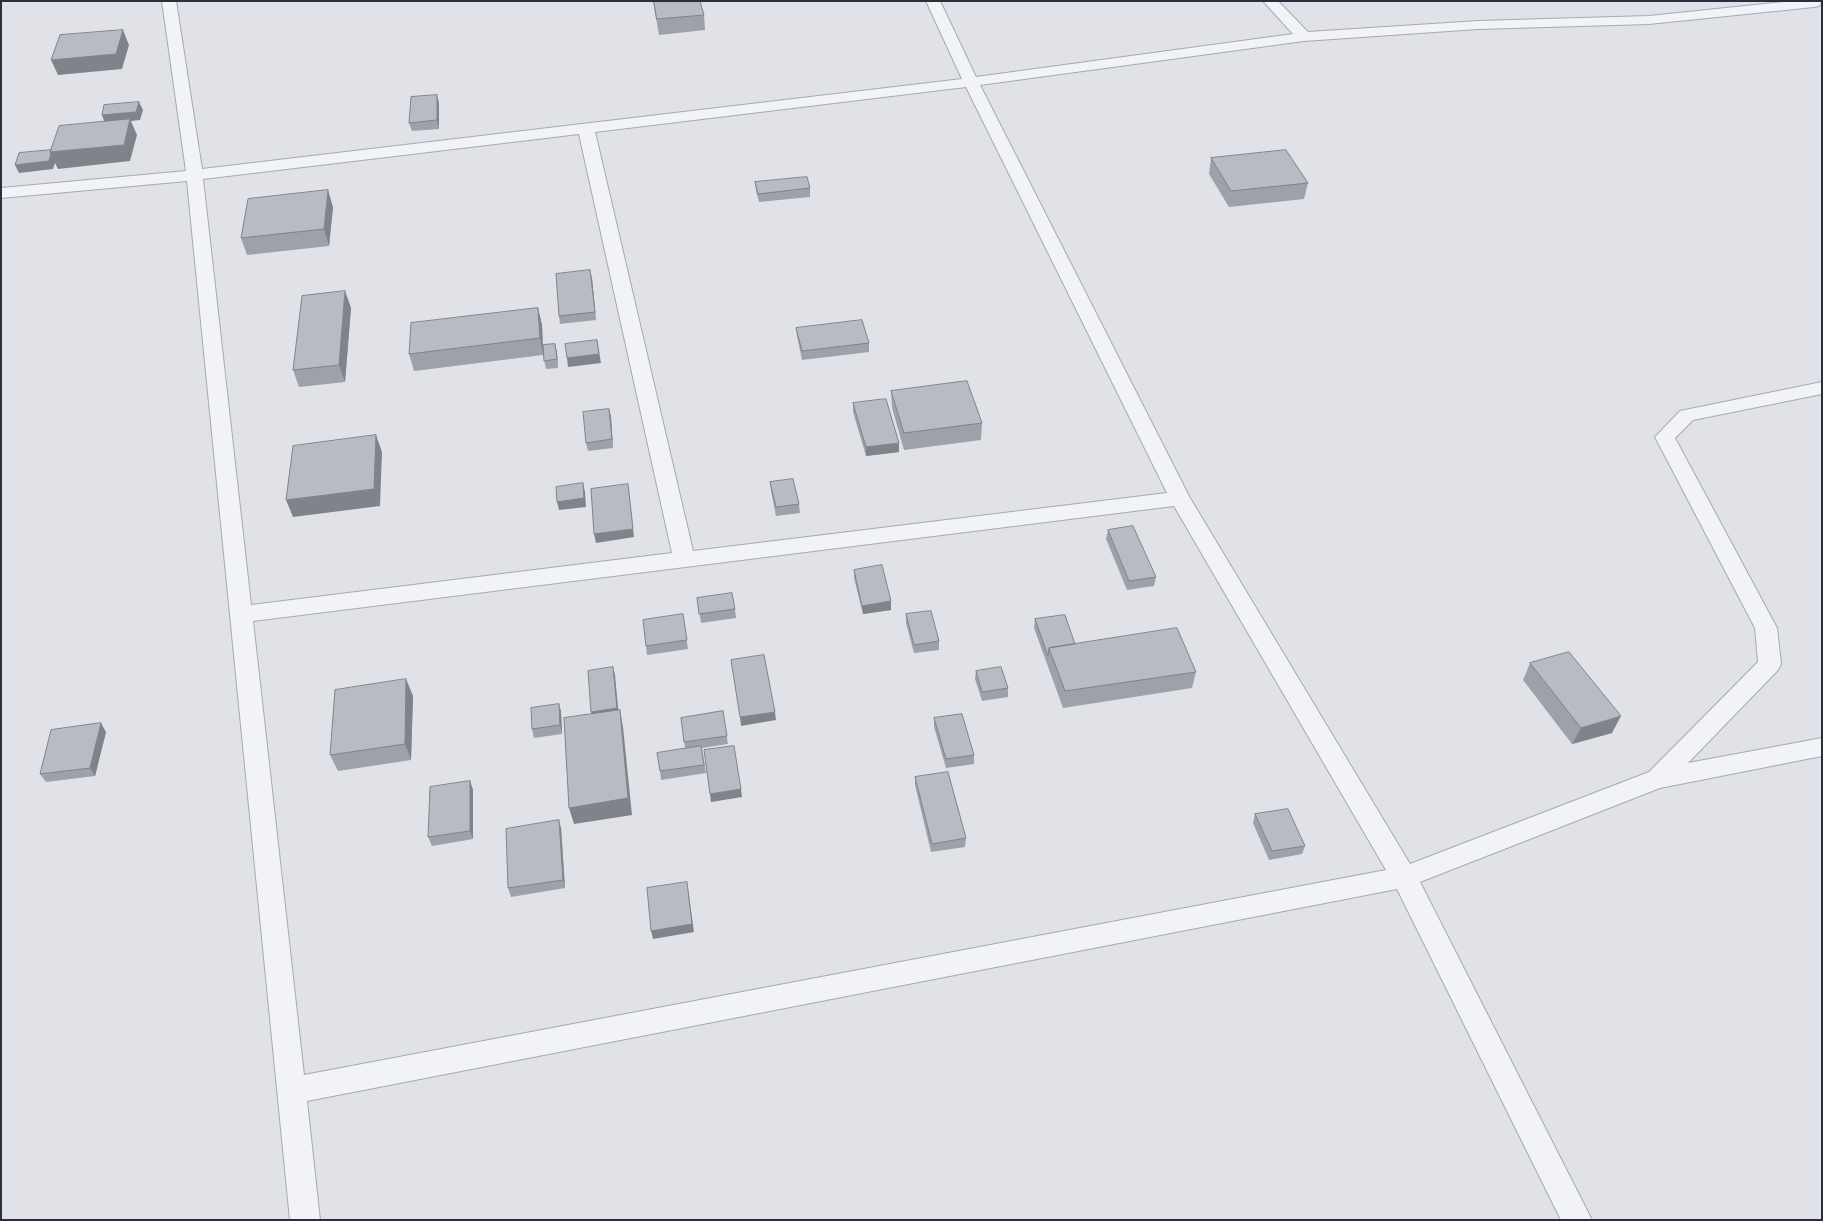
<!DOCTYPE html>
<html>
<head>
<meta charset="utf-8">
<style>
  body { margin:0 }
  #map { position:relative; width:1823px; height:1221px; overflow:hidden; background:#e0e2e8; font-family:"Source Sans 3",sans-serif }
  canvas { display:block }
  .frame { position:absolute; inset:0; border:2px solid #292f3e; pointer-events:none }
</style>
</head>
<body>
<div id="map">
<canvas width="1823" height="1221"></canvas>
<div class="frame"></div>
</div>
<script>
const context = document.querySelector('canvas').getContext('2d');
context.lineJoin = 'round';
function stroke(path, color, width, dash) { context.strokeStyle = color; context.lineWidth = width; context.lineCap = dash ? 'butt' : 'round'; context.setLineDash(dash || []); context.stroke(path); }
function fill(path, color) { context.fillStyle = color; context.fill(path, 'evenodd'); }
const minor = new Path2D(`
  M162,1H176L202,169L962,79L926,1H940L976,77L1293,34L1263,1H1278L1308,32L1478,21L1649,16L1793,1H1820L1821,3L1819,6L1814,7L1649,24L1478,29L1304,41L980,85L1190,498L1410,864L1649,772L1758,662L1755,628L1655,437L1680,411L1822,382V394L1693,420L1675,438L1777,628L1781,664L1778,670L1688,763L1822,738V756L1660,788L1420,882L1592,1220H1561L1397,889L307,1101L320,1220H290L187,181L1,198V188L186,171ZM966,87L1167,493L693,551L595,132ZM579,134L672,553L251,605L203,179ZM1174,506L1386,870L304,1075L253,621Z`);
const wall = new Path2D(`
  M653,1H700L704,15L705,30L659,35Z
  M439,103V129L412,131L409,123Z
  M1211,158L1308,183L1304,199L1229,207L1209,174Z
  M755,182L810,188V197L759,202L756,191Z
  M333,207L329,246L247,255L241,238Z
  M592,278L596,320L560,324L559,316Z
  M345,291L351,308L345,382L299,387L293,370Z
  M538,308L542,325L543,345L555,344L557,353L558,368L546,369L543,355L414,371L409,354Z
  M796,328L869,343V352L802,360L797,336Z
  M891,391L982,423L981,440L904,450L892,408Z
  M853,403L899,452L866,456L853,412Z
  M609,409L611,417L613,448L588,451L586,443Z
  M770,482L799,504L800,513L776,516L771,491Z
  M1108,530L1156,577L1154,586L1127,590L1106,539Z
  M854,570L891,601V610L863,614L854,578Z
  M697,598L735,609L736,618L701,623Z
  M683,614L688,649L647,655L646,646Z
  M906,614L939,641V650L914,653L906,623Z
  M1035,619L1075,644L1196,672L1192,688L1063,708L1034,628Z
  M1530,663L1612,733L1572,744L1523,680Z
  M976,671L1008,688V697L982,701L975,679Z
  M406,679L413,696L411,760L338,771L330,755Z
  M559,704L561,712L562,734L534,738L532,729Z
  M723,711L728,744L702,748L706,773L661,780L660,771L685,748L681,718Z
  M934,718L974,755V764L946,768L934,727Z
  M106,732L95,776L46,782L40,774Z
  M915,777L966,838L965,847L931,852L915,785Z
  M470,781L473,790V839L432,846L428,837Z
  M1255,814L1305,846L1302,854L1269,860L1253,823Z
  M561,828L565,888L511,897L508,888Z`);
const shadedWall = new Path2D(`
  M123,30L129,45L122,69L58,75L51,60Z
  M437,95L439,103V129L437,120Z
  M139,102L143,110L140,120L131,121L137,135L130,161L58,169L55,163L53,169L19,173L15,165L50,152L105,124L102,115Z
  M328,190L333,207L329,246L324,229Z
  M590,270L592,278L596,320L595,312Z
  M345,291L351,308L345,382L339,365Z
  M538,308L542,325L543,355L540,338Z
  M597,340L601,363L568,367L567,358Z
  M555,344L557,353L558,368L557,359Z
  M609,409L611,417L613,448L612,439Z
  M376,435L382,452L380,506L293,517L286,500Z
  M899,443V452L866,456V447Z
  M583,483L585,492L586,507L559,510L557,502Z
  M628,484L629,493L634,537L596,543L594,534Z
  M891,601V610L863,614L862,606Z
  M613,667L615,675L619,717L593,721L591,712Z
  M406,679L413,696L411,760L405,744Z
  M559,704L561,712L562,734L560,725Z
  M620,710L623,727L632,815L574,824L569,808Z
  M775,712L776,720L741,726L740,717Z
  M1621,716L1612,733L1572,744L1581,728Z
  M101,723L106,732L95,776L90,768Z
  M470,781L473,790V839L470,831Z
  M741,789L742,797L711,802L710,794Z
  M559,820L561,828L565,888L563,880Z
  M687,882L694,932L653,939L651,931Z`);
const building = new Path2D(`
  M654,1H700L704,15L657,19Z
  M123,30L116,54L51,60L60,35Z
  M437,95V120L409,123L411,97Z
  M139,102L136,112L102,115L104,105Z
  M130,119L124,145L50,152L59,126Z
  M51,150L50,152L51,154L49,161L15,165L19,153Z
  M1286,150L1308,183L1231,191L1211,158Z
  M807,177L810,188L758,194L755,182Z
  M328,190L324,229L241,238L248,199Z
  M590,270L595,312L559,316L556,274Z
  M345,291L339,365L293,370L302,296Z
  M538,308L540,338L409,354L411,323Z
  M862,320L869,343L802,351L796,328Z
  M597,340L599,354L567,358L565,344Z
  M555,344L557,359L544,361L543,345Z
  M967,381L982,423L904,433L891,391Z
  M886,399L899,443L866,447L853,403Z
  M609,409L612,439L586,443L583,412Z
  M376,435L374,489L286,500L293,446Z
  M793,479L799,504L776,507L770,482Z
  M583,483L584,498L557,502L556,487Z
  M628,484L633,529L594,534L591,489Z
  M1133,526L1156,577L1129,581L1108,530Z
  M882,565L891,601L862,606L854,570Z
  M732,593L735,609L699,614L697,598Z
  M931,611L939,641L914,645L906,614Z
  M683,614L687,640L646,646L643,620Z
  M1065,615L1075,644L1049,648L1048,656L1035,619Z
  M1177,628L1196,672L1065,691L1049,648Z
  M1569,652L1621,716L1581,728L1530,663Z
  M764,655L775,712L740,717L731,660Z
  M613,667L617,708L591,712L588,671Z
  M1001,667L1008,688L982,692L976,671Z
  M406,679L405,744L330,755L335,690Z
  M559,704L560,725L532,729L531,708Z
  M620,710L628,798L569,808L564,718Z
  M723,711L727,736L684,742L681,718Z
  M962,714L974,755L946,759L934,718Z
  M101,723L90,768L40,774L51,730Z
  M701,746L704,765L660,771L657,753Z
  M734,746L741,789L710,794L704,750Z
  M948,772L966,838L932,844L915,777Z
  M470,781V831L428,837L430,787Z
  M1288,809L1305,846L1272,851L1255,814Z
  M559,820L563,880L508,888L506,829Z
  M687,882L692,924L651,931L647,888Z`);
stroke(minor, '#a5a9b2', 2);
fill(minor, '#f2f3f6');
fill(wall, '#9da1a9');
fill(shadedWall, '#808389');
fill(building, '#b7bbc4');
stroke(building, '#808389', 1);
</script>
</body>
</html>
